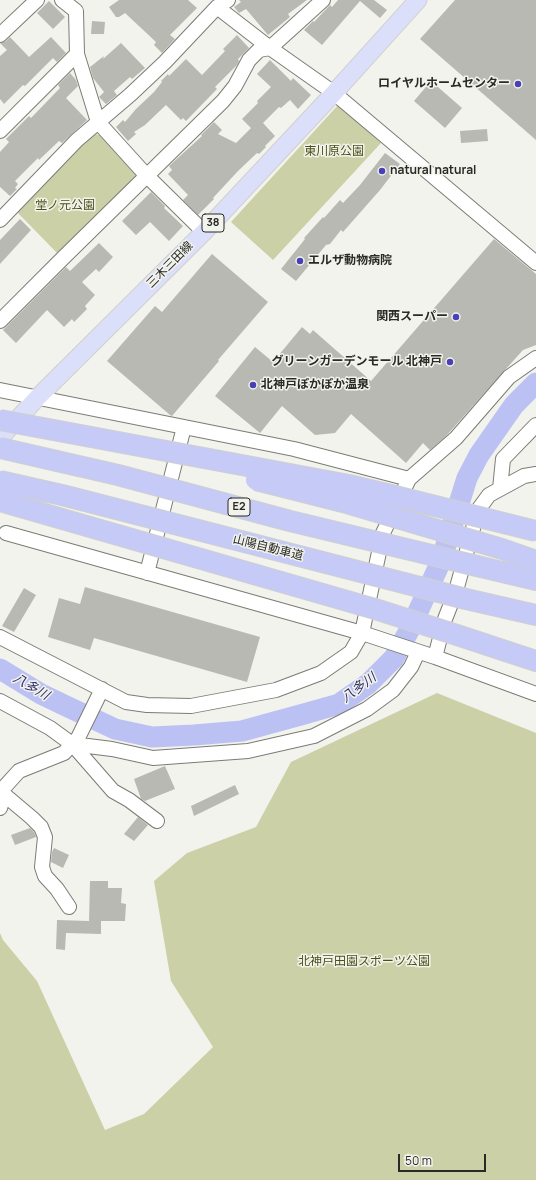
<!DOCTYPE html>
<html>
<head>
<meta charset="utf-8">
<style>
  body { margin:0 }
  #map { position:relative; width:536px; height:1180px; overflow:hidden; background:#f2f3ec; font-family:Manrope,sans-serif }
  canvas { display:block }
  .scale { position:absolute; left:398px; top:1154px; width:88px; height:18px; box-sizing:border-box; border:2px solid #292926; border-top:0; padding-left:5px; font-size:12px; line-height:14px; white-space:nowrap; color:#292926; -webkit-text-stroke:3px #f2f3ec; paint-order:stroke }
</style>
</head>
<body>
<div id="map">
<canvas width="536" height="1180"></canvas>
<div class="scale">50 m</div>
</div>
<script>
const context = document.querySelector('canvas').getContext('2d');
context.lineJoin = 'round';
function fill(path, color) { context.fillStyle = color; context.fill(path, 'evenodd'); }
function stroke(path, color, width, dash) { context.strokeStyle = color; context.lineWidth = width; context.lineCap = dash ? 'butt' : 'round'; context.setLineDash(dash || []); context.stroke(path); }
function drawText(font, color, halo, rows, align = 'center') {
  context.font = font + ' Manrope,"Noto Sans JP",sans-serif'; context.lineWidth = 3; context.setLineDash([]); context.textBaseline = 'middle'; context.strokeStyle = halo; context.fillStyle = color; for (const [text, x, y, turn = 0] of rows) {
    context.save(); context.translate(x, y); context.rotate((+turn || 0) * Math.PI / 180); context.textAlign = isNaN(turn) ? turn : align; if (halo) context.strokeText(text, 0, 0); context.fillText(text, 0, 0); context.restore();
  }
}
const green = new Path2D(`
  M339,104L381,143L273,260L231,222Z
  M94,134L102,135L137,172V179L59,255L16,211Z
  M437,693L536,733V1180H0V933L3,940L37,981L105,1130L144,1114L213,1047L171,981L154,881L187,853L256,827L291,762Z`);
const river = new Path2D(`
  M0,669L41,694L66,706L115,729L152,737L194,735L242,731L304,714L339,704L368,684L394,658L411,627L441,561L467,478L479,455L514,405L536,383`);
const building = new Path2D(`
  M119,0H188L197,8L170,35L175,39L162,53L154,45L156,42L125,13L119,17H116L109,7Z
  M239,0H307L288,14L290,17L268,35L246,9L239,13L234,7L241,2Z
  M338,0H374L387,10L380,18L360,1L322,45L304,30L313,21L314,22L330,5L332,7Z
  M455,0H536V140L420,39Z
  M49,1L65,17L53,29L37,13Z
  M92,21L105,22L104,34H91Z
  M237,35L249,48L238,59L239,61L237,65L215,87L217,89L186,121L183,118L181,120L166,105L145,125L134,132L136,134L128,141L116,127L123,120L125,122L136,109L154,92L162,82L161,81L168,74L169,76L186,59L202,75L225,51L223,49Z
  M10,37L29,57L51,37L66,53L57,62L53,58L25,86L23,85L4,104L0,99V56L7,50L0,43L6,41Z
  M121,43L145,68L132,79L130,77L114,91L117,95L106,104L99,97L104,92L93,78L90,67L104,56L103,59Z
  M270,60L291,81L293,78L311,95L298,109L290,100L281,108L279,107L263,123L275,136L265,146L266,147L259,154L257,153L238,171L213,198L214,199L198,215L183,200L188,195L168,174L172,170L169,166L202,136L201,135L214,122L222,130L218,134L236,143L251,128L242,119L258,103L257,101L271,87L257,74Z
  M70,73L76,80L78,86L66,98L87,120L62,143L59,141L39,160L38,158L15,181L18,184L15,188L17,189L10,196L0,187V152L9,142L6,139L29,116L31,118L60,88L58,85Z
  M431,81L462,108L445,128L414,101Z
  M487,129L488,141L461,143L460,131Z
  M385,153L400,164L380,190L343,232L341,230L330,244L326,245L296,281L281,269L305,239L304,238L323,217L324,218L340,200L343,203L360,185Z
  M151,192L165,206L164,208L183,226L169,241L150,222L136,235L122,221Z
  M20,219L31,230L0,264V240Z
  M494,239L536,274V345L523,350L446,436L430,450L423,443L406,463L351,414L335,433L315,435L282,406L260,433L215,396L255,347L273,362L302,327L310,334L313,330L371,381Z
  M99,243L113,257L99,272L96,269L82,282L95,295L85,306L87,309L74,322L72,319L64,327L47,310L16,343L3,330L66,267L70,271Z
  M212,254L268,302L218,360L219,361L172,416L170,415L107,361L155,306L162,312Z
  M85,587L260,637L247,682L94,638L90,650L48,637L59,598L80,604Z
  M24,588L36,595L14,632L2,626Z
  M165,766L175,789L145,801L141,799L134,779Z
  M235,785L239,794L194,816L191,806Z
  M138,817L148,825L134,841L124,834Z
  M30,828L34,832L36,837L15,845L11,835Z
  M54,848L69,855L63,868L51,862L52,852Z
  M90,881H108V888H122L121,903L126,904L125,921H101V934L66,933L65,950L56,949L57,920L89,921Z`);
const minor = new Path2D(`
  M62,0L76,11L77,54L98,122L146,175L204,232
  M217,7L270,48L334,93L536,263
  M0,35L37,0
  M0,131L77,54
  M0,220L77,140L130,95L165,62L217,7L228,0
  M0,321L64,257L223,101L235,86L249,60L259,50L270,48L323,0
  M0,390L294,449L409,479
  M500,489L503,459L536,425
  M6,533L362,633L435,657L536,694
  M147,573L184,427
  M0,637L126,702L147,705L191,706L276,690L321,673L351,652L362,633L383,533L409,479L456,438L509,377L536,358
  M435,657L445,619L456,591L478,510L489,495L524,476L536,474
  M0,701L50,728L72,744L113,791L129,800L157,821
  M72,744L112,749L153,758L248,751L314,736L367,709L393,690L411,667L418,652
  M0,791L32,818L41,827L45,837L42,867L45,876L57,889L69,907
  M0,808L1,805L0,792L19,771L64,753L78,738L102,689`);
const major = new Path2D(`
  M0,438L38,397L204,232L334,93L418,0`);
const highway = new Path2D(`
  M477,566L536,580
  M466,599L536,615
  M457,635L536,661`);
const highwayBridge = new Path2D(`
  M0,420L349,485L391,495L536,531
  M0,448L118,475L290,521L477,566
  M256,480L343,502L502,549L536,561
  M0,481L62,495L466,599
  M0,501L375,609L457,635`);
const markers = [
  [518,84,4,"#4a40b6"],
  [382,171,4,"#4a40b6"],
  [300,261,4,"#4a40b6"],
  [456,317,4,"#4a40b6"],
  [450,362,4,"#4a40b6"],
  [253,385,4,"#4a40b6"]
];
const shields = [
  [213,223,22],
  [239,507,22]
];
const shieldNames = [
  ["38",213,223],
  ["E2",239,507]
];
const poiNames = [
  ["ロイヤルホームセンター",510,84],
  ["natural natural",390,171,"left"],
  ["エルザ動物病院",308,261,"left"],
  ["関西スーパー",448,317],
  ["グリーンガーデンモール 北神戸",442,362],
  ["北神戸ぽかぽか温泉",261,385,"left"]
];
const parkNames = [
  ["東川原公園",334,152],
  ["堂ノ元公園",65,206],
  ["北神戸田園スポーツ公園",364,962]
];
const streetNames = [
  ["三木三田線",170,265,-45],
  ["山陽自動車道",268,548,14]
];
const waterNames = [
  ["八多川",31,687,30],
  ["八多川",359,688,-37]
];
fill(green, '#cbd0a7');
stroke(river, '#bcc1f3', 21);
fill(building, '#b8b9b3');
stroke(minor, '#7b7c76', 16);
stroke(major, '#d0d0cf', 19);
stroke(highway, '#d0d0cf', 22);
stroke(minor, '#fff', 14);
stroke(major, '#dcdffa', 17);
stroke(highway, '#c5caf6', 20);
stroke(highwayBridge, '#d0d0cf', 22, []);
stroke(highwayBridge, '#c5caf6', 20);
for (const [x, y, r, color] of markers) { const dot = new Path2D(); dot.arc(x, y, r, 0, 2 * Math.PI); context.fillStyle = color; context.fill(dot); stroke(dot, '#f2f3ec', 1.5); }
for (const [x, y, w] of shields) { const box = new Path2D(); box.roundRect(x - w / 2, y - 9, w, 18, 3); context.fillStyle = '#f2f3ec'; context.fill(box); stroke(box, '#292926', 1); }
drawText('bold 11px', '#292926', null, shieldNames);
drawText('bold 12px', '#292926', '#f2f3ec', poiNames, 'right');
drawText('12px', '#4c5116', '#f2f3ec', parkNames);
drawText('12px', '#292926', '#f2f3ec', streetNames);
drawText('italic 13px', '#302f6a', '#f2f3ec', waterNames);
</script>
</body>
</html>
